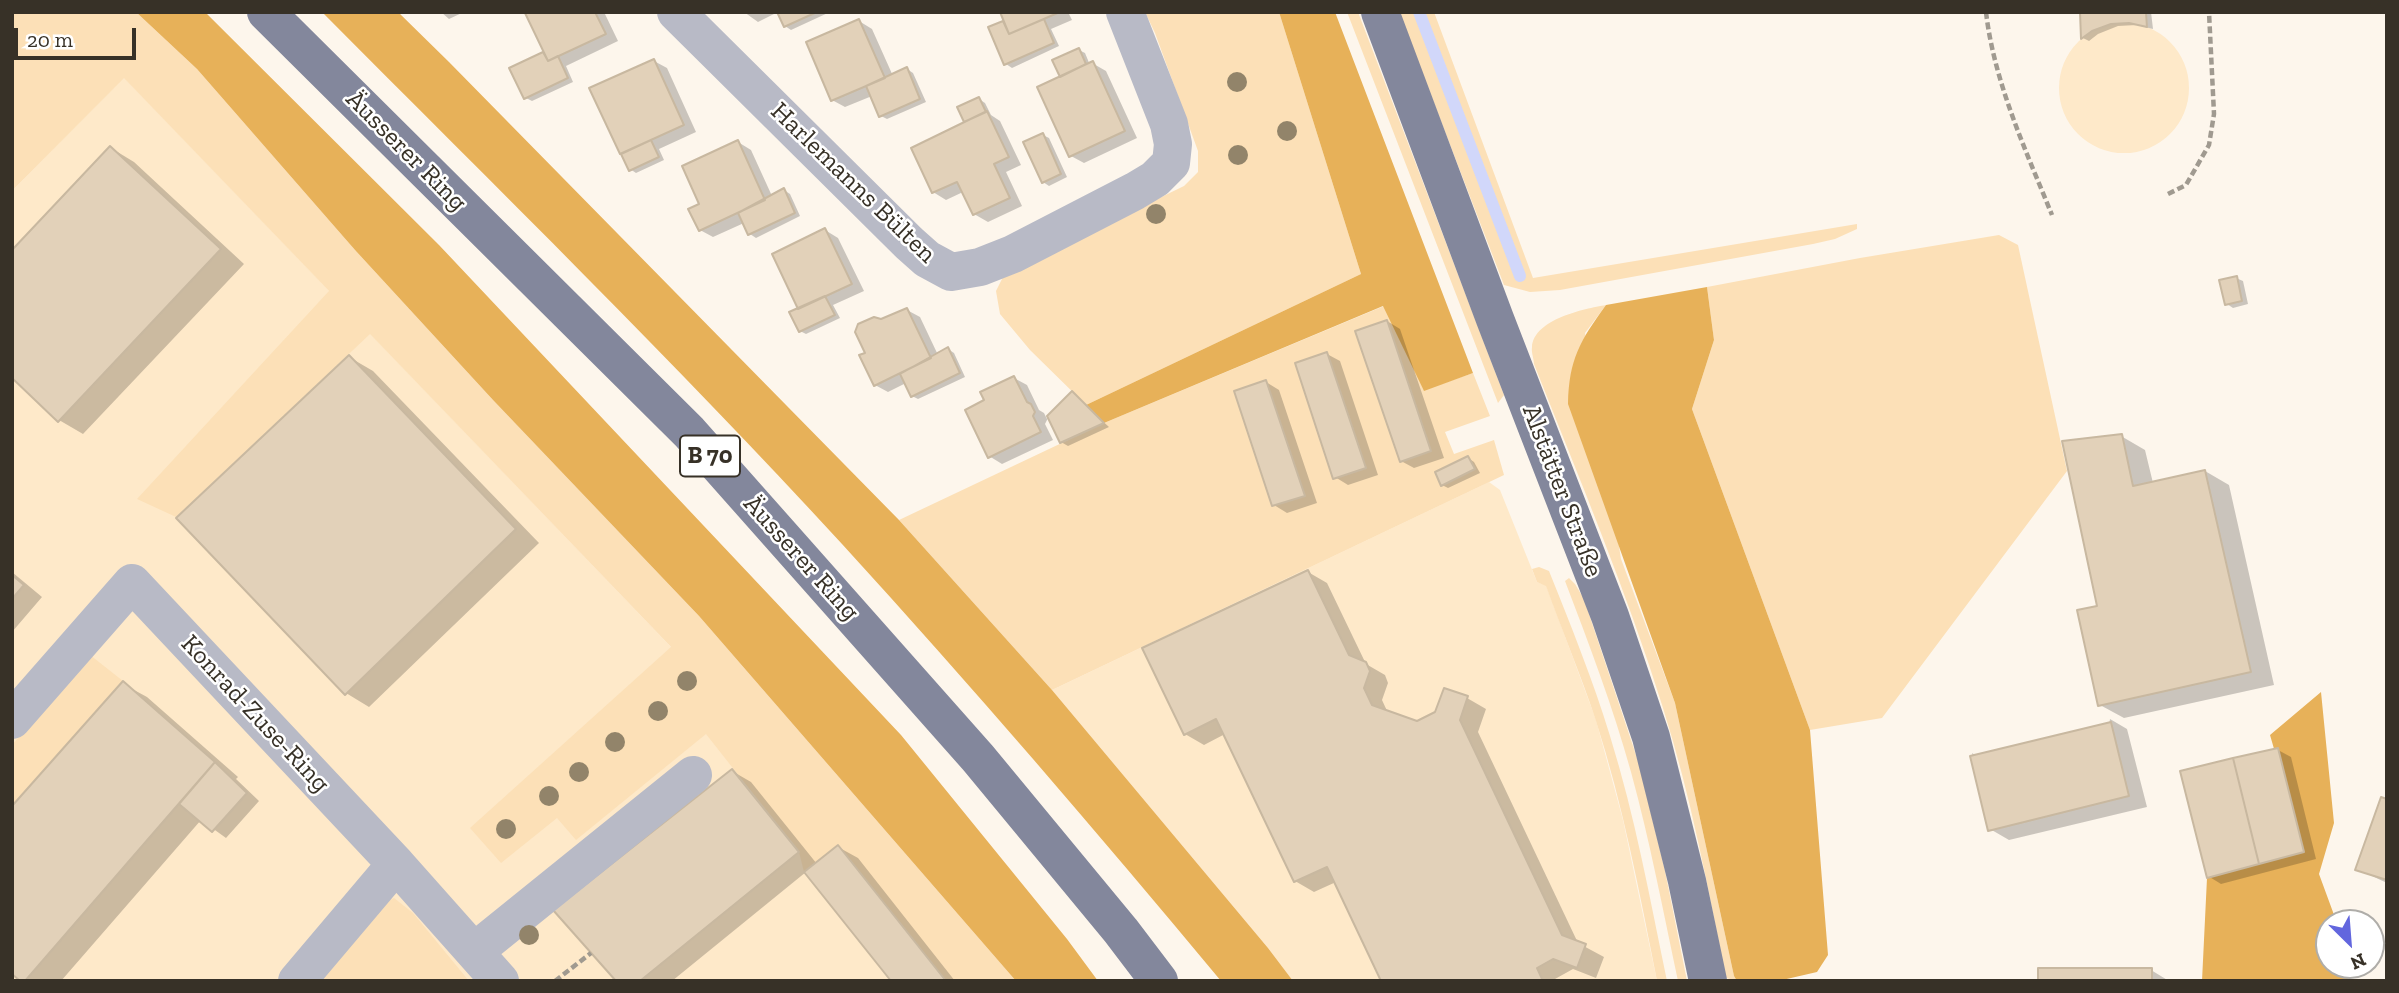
<!DOCTYPE html>
<html>
<head>
<meta charset="utf-8">
<style>
  body { margin:0 }
  #map { position:relative; width:2399px; height:993px; overflow:hidden; background:#fdf6ec; font-family:"Zilla Slab",serif }
  canvas { display:block }
  .frame { position:absolute; inset:0; border:14px solid #373127; pointer-events:none }
  .north { position:absolute; left:2315px; top:909px; width:70px; height:70px; box-sizing:border-box; background:#fff; border:2px solid #afada9; border-radius:50%; rotate:155deg; font-size:19px; font-weight:700; line-height:28px; text-align:center; color:#373127 }
  .north::after { content:''; display:block; margin:auto; width:24px; height:32px; background:#6266de; clip-path:polygon(50% 0,100% 100%,50% 72%,0 100%) }
  .scale { position:absolute; left:14px; top:28px; width:122px; height:32px; box-sizing:border-box; border:4px solid #373127; border-top:0; padding-left:9px; font-size:21px; line-height:24px; white-space:nowrap; color:#373127; -webkit-text-stroke:5px #fff; paint-order:stroke }
</style>
</head>
<body>
<div id="map">
<canvas width="2399" height="993"></canvas>
<div class="frame"></div>
<div class="north">N</div>
<div class="scale">20 m</div>
</div>
<script>
const context = document.querySelector('canvas').getContext('2d');
context.lineJoin = 'round';
function fill(path, color) { context.fillStyle = color; context.fill(path, 'evenodd'); }
function stroke(path, color, width, dash) { context.strokeStyle = color; context.lineWidth = width; context.lineCap = dash ? 'butt' : 'round'; context.setLineDash(dash || []); context.stroke(path); }
function drawText(font, color, halo, rows, align = 'center') {
  context.font = font + ' "Zilla Slab",serif'; context.lineWidth = 5; context.setLineDash([]); context.textBaseline = 'middle'; context.strokeStyle = halo; context.fillStyle = color; for (const [text, x, y, turn = 0] of rows) {
    context.save(); context.translate(x, y); context.rotate((+turn || 0) * Math.PI / 180); context.textAlign = isNaN(turn) ? turn : align; if (halo) context.strokeText(text, 0, 0); context.fillText(text, 0, 0); context.restore();
  }
}
const built = new Path2D(`
  M2059 88a65 65 0 1 1 130 0a65 65 0 1 1-130 0Z
  M124,77L671,647L977,981H12V191Z
  M1489,482L1500,490L1537,582L1546,585L1596,720L1623,820L1657,981H1293L1268,948L1052,690Z`);
const green = new Path2D(`
  M12,12H136L197,69L355,250L493,400L699,616L1016,981H945L838,845L804,872L799,852L706,734L576,840L557,818L501,863L470,828L671,647L370,334L176,517L137,499L329,291L124,78L12,191Z
  M1145,12H1279L1361,274L1086,405L1030,350L1000,314L996,291L1005,273L1184,186L1198,172V151L1155,33Z
  M1347,12H1358L1504,395L1498,403Z
  M1399,12H1434L1533,278L1857,224V229L1835,239L1813,244L1560,290L1530,292L1504,285Z
  M1999,235L2018,245L2067,471L1882,718L1810,730L1692,409L1714,340L1707,287L1860,258Z
  M1606,305L1585,333L1621,559L1675,703L1734,976L1737,981L1726,978C1708,888 1691,796 1663,708C1627,592 1579,478 1534,364C1534,359 1531,352 1532,347C1534,319 1584,309 1606,305Z
  M1384,306L1424,390L1473,373L1490,416L1445,432L1454,454L1494,440L1504,475L1052,690L899,520L1104,423Z
  M1539,567L1549,571C1571,626 1593,680 1610,736C1635,816 1650,899 1667,981H1657C1640,894 1623,805 1596,721C1581,675 1562,631 1546,586L1537,582L1532,569Z
  M1569,578L1575,584L1584,599L1639,764L1665,871L1687,981H1678C1663,911 1650,841 1631,772C1613,707 1589,644 1565,581Z
  M90,655L123,681L12,806V745Z
  M394,898L413,913L469,981H312L370,911Z`);
const forest = new Path2D(`
  M136,12H205L439,245L901,735L1067,939L1098,981H1016L699,616L493,400L355,250L197,69Z
  M322,12H398L449,62L899,520L1052,690L1268,948L1293,981H1221C1098,833 972,686 842,544C674,361 497,188 322,12Z
  M1279,12H1335L1473,373L1424,391L1383,306L1104,423L1086,405L1361,274Z
  M1707,287L1714,340L1692,409L1810,730L1828,955L1817,972L1778,981H1737L1734,976L1675,703L1568,404C1569,359 1580,341 1606,305Z
  M2321,692L2334,823L2319,874L2337,923H2329V965H2346L2349,981H2202L2207,878L2304,852L2270,735Z`);
const shadow = new Path2D(`
  M441,12H464L449,19Z
  M529,12H604L618,41L566,66L573,82L532,101L526,98L543,54L547,57L527,13Z
  M744,12H778L758,22Z
  M779,12H830L791,30L785,26Z
  M1001,12H1068L1072,20L1051,29L1059,46L1012,68L1006,64L990,28L1006,22Z
  M2082,12H2151L2153,29L2137,25L2118,26L2098,34L2089,41L2083,38Z
  M859,21L872,29L893,76L907,69L913,73L926,102L887,119L881,116L872,96L845,107L832,100Z
  M1079,50L1085,53L1090,65L1092,63L1106,71L1137,138L1084,163L1071,156L1062,78Z
  M654,61L667,68L696,132L659,149L664,160L636,173L630,169L622,153Z
  M979,99L985,103L991,115L1000,121L1021,165L1006,172L1022,206L988,222L974,214L963,192L946,200L933,192L968,122L966,121Z
  M1043,135L1049,138L1067,177L1049,186L1043,182Z
  M738,142L751,150L772,196L784,190L790,194L800,216L756,238L750,234L744,223L713,237L700,230L702,204Z
  M111,148L134,162L244,264L83,434L59,420Z
  M825,230L838,238L864,291L833,305L840,318L806,334L800,331V309Z
  M2236,278L2243,281L2248,304L2233,308L2227,304Z
  M907,310L920,317L938,355L948,349L954,353L965,377L918,399L912,396L906,383L888,392L875,385L867,353L881,321Z
  M1387,321L1400,329L1444,458L1414,468L1401,461Z
  M1327,354L1340,361L1378,475L1348,485L1335,477Z
  M349,357L373,371L539,543L369,707L346,693Z
  M1014,378L1027,385L1039,410L1044,413L1047,419L1072,393L1109,427L1068,446L1061,442L1049,416L1045,424L1053,440L1002,464L989,456L986,401Z
  M1266,382L1279,390L1317,503L1287,513L1274,505Z
  M2121,436L2145,450L2153,483L2205,471L2229,485L2274,685L2124,718L2100,705L2099,607Z
  M1468,458L1474,462L1480,473L1448,488L1442,485Z
  M12,572L42,597L12,632Z
  M1308,572L1327,583L1366,664L1385,675L1388,683L1382,700L1388,713L1417,723L1467,698L1486,709L1478,732L1578,943L1604,957L1596,978L1573,969L1555,979L1556,981H1383L1336,882L1314,892L1295,881L1225,734L1204,745L1185,734Z
  M123,684L147,697L238,777L236,779L259,801L226,838L201,820L61,981H23Z
  M2110,719L2127,729L2147,807L2009,840L1990,829L1972,753L1978,757L2109,725Z
  M2278,750L2291,757L2316,859L2221,884L2208,876Z
  M732,771L751,782L817,864L838,847L858,858L955,981H893L806,872L672,981H618Z
  M2387,801V883L2357,869Z
  M2151,970L2169,981H2040Z`);
const stream = new Path2D(`
  M1419,12L1520,276`);
const building = new Path2D(`
  M595,12L606,34L548,61L525,13Z
  M777,12H817L784,27Z
  M1000,12H1060L1009,34Z
  M2080,12H2146L2147,27L2129,23L2111,24L2092,31L2081,39Z
  M859,19L885,78L831,101L806,42Z
  M1044,19L1054,43L1004,65L988,27L1003,21L1009,34Z
  M1079,48L1086,64L1060,77L1052,60Z
  M543,52L548,61L558,56L568,78L524,99L509,68Z
  M654,59L684,125L620,154L589,88Z
  M1093,61L1125,131L1069,157L1037,87Z
  M907,67L920,99L879,117L866,86Z
  M979,97L986,112L964,122L957,107Z
  M987,111L1009,157L994,164L1010,198L973,215L957,182L932,193L911,148Z
  M1043,133L1061,174L1042,183L1023,142Z
  M651,140L659,157L629,171L621,154Z
  M738,140L765,200L699,231L688,209L699,204L682,166Z
  M110,146L221,249L58,422L12,378V250Z
  M784,188L795,213L748,235L738,213Z
  M825,228L852,284L798,309L772,254Z
  M2237,276L2242,301L2225,305L2219,280Z
  M825,296L835,315L799,332L789,312Z
  M907,308L931,358L874,386L859,355L865,353L855,332L858,324L874,317L881,319Z
  M1387,320L1431,451L1400,462L1355,331Z
  M948,347L960,373L911,397L900,374Z
  M1327,352L1366,468L1333,479L1295,363Z
  M349,355L516,529L345,695L176,518Z
  M1014,376L1027,402L1031,404L1035,412L1033,416L1041,432L988,458L965,410L984,400L980,392Z
  M1266,380L1305,496L1272,506L1234,391Z
  M1072,391L1104,423L1060,443L1047,416Z
  M2122,434L2133,486L2205,470L2251,672L2098,706L2077,610L2097,606L2062,441Z
  M1468,456L1475,469L1441,486L1435,472Z
  M1308,570L1349,655L1366,662L1370,671L1364,688L1372,705L1417,721L1435,712L1444,688L1468,696L1460,720L1562,935L1586,944L1577,968L1553,959L1537,968L1543,981H1381L1327,867L1294,882L1216,719L1184,735L1142,648Z
  M12,575L24,585L12,599Z
  M123,681L215,762L25,981H20L12,974V806Z
  M2111,722L2129,796L1988,831L1970,756Z
  M2278,748L2304,852L2259,864L2233,758Z
  M2233,758L2259,864L2207,878L2180,771Z
  M215,762L247,793L212,832L179,804Z
  M732,769L799,852L640,981H616L553,910Z
  M2381,797L2387,799V880L2355,870Z
  M838,845L946,981H891L804,872Z
  M2038,968H2152V981H2038Z`);
const path = new Path2D(`
  M1986,12C1994,82 2026,151 2052,215
  M2168,194L2186,185L2209,145L2214,114L2209,12
  M555,981L591,953`);
const minor = new Path2D(`
  M676,12L909,243L927,259L951,272L980,267L1013,254L1135,191L1155,179L1171,163L1173,144L1169,124L1125,12
  M12,720L132,583L396,864L500,981
  M475,951L693,775
  M297,981L396,864`);
const major = new Path2D(`
  M266,12L689,432L978,758L1121,931L1159,981
  M1380,12L1495,319L1610,616L1651,737L1687,881L1708,981`);
const trees = [
  [1237,82],
  [1287,131],
  [1238,155],
  [1156,214],
  [687,681],
  [658,711],
  [615,742],
  [579,772],
  [549,796],
  [506,829],
  [529,935]
];
const shields = [
  [710,456,60]
];
const shieldNames = [
  ["B 70",710,456]
];
const streetNames = [
  ["Äusserer Ring",406,151,45],
  ["Harlemanns Bülten",853,183,44],
  ["Alstätter Straße",1562,491,69],
  ["Äusserer Ring",801,558,48],
  ["Konrad-Zuse-Ring",255,714,47]
];
fill(built, '#fee9c9');
fill(green, '#fce0b7');
fill(forest, '#e7b159');
fill(shadow, '#0003');
stroke(stream, '#d1d7fa', 12);
fill(building, '#e2d1b9');
stroke(building, '#c8b8a0', 2);
stroke(path, '#a09a90', 4.5, [7, 3.5]);
stroke(minor, '#b8bac6', 38);
stroke(major, '#83879c', 38);
context.fillStyle = '#92846a';
for (const [x, y] of trees) { context.beginPath(); context.arc(x, y, 10, 0, 2 * Math.PI); context.fill(); }
for (const [x, y, w] of shields) { const box = new Path2D(); box.roundRect(x - w / 2, y - 20.5, w, 41, 5); context.fillStyle = '#fff'; context.fill(box); stroke(box, '#373127', 2); }
drawText('bold 24px', '#373127', null, shieldNames);
drawText('26px', '#373127', '#fff', streetNames);
</script>
</body>
</html>
